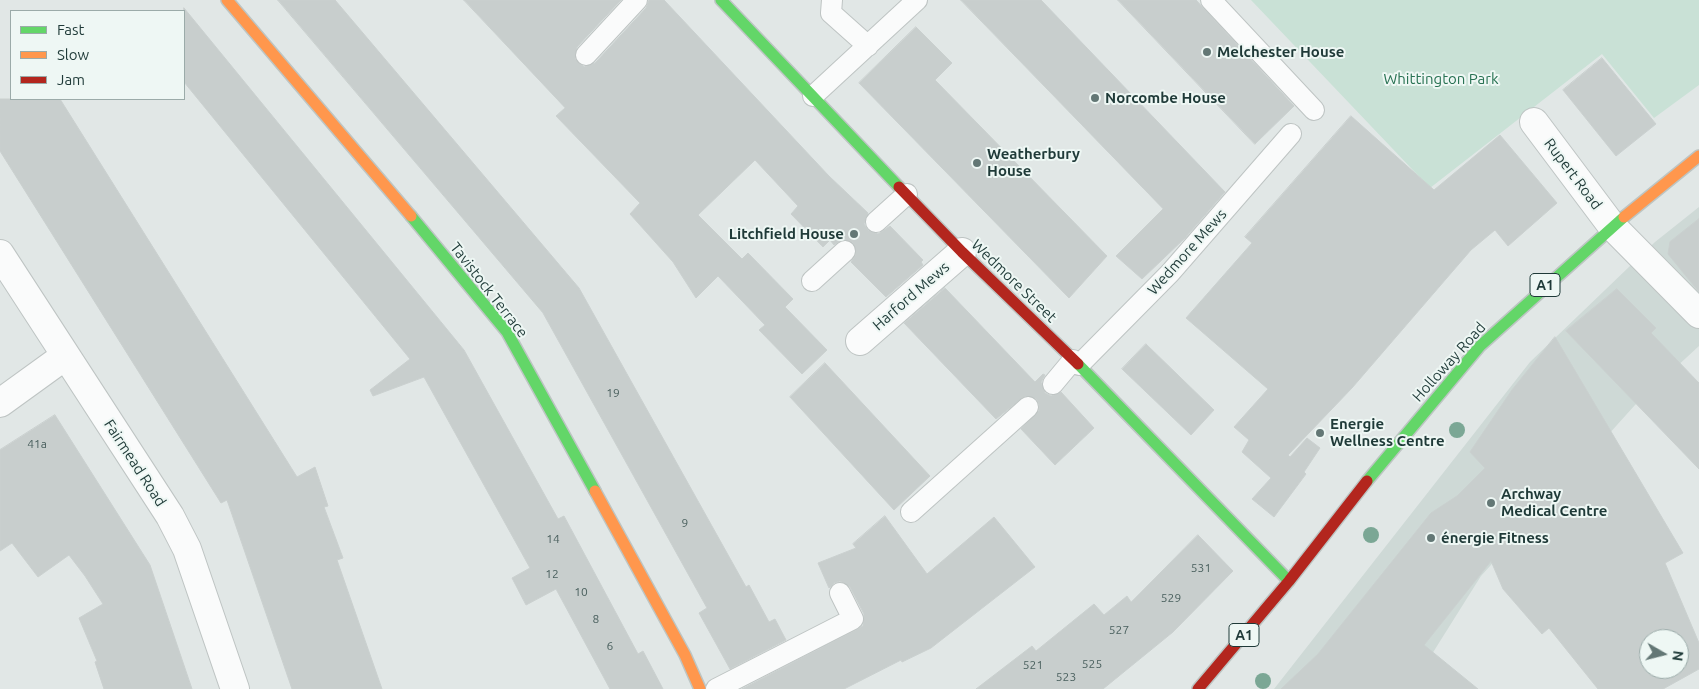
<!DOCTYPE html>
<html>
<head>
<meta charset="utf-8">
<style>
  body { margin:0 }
  #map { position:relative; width:1699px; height:689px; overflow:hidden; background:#e1e7e6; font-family:Ubuntu,sans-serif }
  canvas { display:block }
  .legend { position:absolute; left:10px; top:10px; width:175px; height:90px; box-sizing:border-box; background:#eef7f4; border:1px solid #9baba9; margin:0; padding:6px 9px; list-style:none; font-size:15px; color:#1f3a38 }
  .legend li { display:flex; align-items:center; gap:10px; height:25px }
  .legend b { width:25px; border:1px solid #9baba9 }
  .north { position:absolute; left:1639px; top:629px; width:50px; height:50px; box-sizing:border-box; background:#eef7f4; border:1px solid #9baba9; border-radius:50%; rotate:98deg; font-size:14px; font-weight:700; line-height:20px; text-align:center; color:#1f3a38 }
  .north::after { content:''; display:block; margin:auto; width:18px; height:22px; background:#637775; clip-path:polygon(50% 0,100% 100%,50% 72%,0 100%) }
</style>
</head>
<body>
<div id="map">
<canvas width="1699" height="689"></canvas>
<ul class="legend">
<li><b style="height:6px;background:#63d668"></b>Fast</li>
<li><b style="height:6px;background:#ff974d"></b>Slow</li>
<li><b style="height:6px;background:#b3261e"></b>Jam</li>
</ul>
<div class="north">N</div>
</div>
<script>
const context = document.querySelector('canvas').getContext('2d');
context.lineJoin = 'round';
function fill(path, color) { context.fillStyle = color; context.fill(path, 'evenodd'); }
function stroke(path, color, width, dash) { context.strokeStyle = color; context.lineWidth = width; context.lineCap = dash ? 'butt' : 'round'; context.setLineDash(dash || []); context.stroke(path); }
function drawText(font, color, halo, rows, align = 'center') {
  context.font = font + ' Ubuntu,sans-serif'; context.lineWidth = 4; context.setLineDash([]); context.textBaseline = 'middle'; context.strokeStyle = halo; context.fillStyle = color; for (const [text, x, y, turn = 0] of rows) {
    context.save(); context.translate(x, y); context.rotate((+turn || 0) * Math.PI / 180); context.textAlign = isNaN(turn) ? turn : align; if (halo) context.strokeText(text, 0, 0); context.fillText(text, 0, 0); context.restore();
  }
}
const built = new Path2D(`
  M1699,207V346L1635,405L1481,576L1410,689H1274L1530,362L1655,242Z`);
const green = new Path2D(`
  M1251,0H1699V85L1654,118L1602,54L1430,188Z`);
const building = new Path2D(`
  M278,0H335L579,288L746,587L749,585L769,622L775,619L786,640L730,669L699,613L707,608L543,313Z
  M464,0H621L577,47L575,59L584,67L595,63L646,8L649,0H664L829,176L868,213L864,224L868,230L878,234L890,226L923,260L921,262L923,265L886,297L851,262L856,254L853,243L843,239L834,245L830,240L823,247L791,214L798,206L755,160L698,215L742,259L748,253L793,299L785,307L827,350L802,374L759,330L765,325L718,276L696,298L673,262L630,214L640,203L556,116L565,108Z
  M961,0H1041L1225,192L1185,238L1142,279L1116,256L1163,209Z
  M1118,0H1196L1294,106L1255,144Z
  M184,8L464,350L558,519L564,516L638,654L643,651L663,689H610L556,589L526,605L512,578L530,568L424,377L373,396L370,390L410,359L184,82Z
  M916,27L952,63L935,80L1107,256L1069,298L859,83Z
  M1602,58L1656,124L1616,156L1563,90Z
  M0,99H60L297,477L315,467L328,506L324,507L343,558L337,560L382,689H292L227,500L221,503L0,151Z
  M1351,116L1434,190L1500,135L1557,203L1508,246L1495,230L1471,250L1352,388L1288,455L1290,457L1307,438L1320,448L1304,472L1306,474L1274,517L1252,499L1271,478L1242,452L1249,440L1234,427L1268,389L1186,318L1252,243L1245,237Z
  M1699,219V292L1668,254L1670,242Z
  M945,288L1035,382L1043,374L1045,375L1041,382L1045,393L1051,396L1061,392L1094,428L1055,465L1021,429L1039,411V404L1036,399L1025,396L996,419L904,323Z
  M1617,289L1656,328L1651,333L1699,383V469L1566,331Z
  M1555,337L1683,553L1665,563L1699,643V669L1663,689H1598L1549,628L1542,634L1503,589L1491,561L1424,645L1478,689H1281L1318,654L1431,513L1457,496L1485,468L1470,452L1512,390ZM1649,639H1679V669H1649Z
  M1146,344L1214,410L1191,435L1122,369Z
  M825,363L930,476L894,510L790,397Z
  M55,415L150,565L192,689H104L95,662L97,661L79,618L103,604L85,576L69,555L38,577L12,543L0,551V450Z
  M885,516L927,574L994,517L1035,567L931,648L902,662L901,660L844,689H742L863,626L864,614L850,587L840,581L834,583L829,588L818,563L856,548L853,544Z
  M1198,535L1233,571L1173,632L1103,689H976L1032,646L1036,651L1094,604L1104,615L1127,596L1131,602Z`);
const lane = new Path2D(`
  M832,0L831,13L868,46
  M1211,0L1314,110
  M586,55L637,0
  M813,96L917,0
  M876,222L907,194
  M812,281L845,251
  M1079,365L1170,273L1291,134
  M1053,384L1073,360
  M911,512L1028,407
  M716,689L853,619L840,593`);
const street = new Path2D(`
  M1534,122L1612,226L1699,314
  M0,254L170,516L187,549L235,689
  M860,341L962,252
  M0,403L65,356`);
const fast = new Path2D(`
  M721,0L899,187
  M411,216L507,332L595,491
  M1078,364L1289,581
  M1367,481L1480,346L1624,217`);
const slow = new Path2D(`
  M227,0L411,216
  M1624,217L1699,156
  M595,491L685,655L700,689`);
const jam = new Path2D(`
  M899,187L962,252L1078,364
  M1198,689L1289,581L1367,481`);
const trees = [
  [1457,430],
  [1371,535],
  [1263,681]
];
const markers = [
  [1207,52,5,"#637775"],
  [1095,98,5,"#637775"],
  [977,163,5,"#637775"],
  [854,234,5,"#637775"],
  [1320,433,5,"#637775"],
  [1491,503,5,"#637775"],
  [1431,538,5,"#637775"]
];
const numberNames = [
  ["19",613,393],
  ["41a",37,444],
  ["9",685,523],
  ["14",553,539],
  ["531",1201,568],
  ["12",552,574],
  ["10",581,592],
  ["529",1171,598],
  ["8",596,619],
  ["527",1119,630],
  ["6",610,646],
  ["525",1092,664],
  ["521",1033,665],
  ["523",1066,677]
];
const shields = [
  [1545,285,30],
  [1244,635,30]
];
const shieldNames = [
  ["A1",1545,285],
  ["A1",1244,635]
];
const poiNames = [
  ["Melchester House",1217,52],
  ["Norcombe House",1105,98],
  ["Weatherbury",987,154],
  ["House",987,171],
  ["Litchfield House",844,234,"right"],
  ["Energie",1330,424],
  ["Wellness Centre",1330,441],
  ["Archway",1501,494],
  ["Medical Centre",1501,511],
  ["énergie Fitness",1441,538]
];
const parkNames = [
  ["Whittington Park",1441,79]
];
const streetNames = [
  ["Rupert Road",1573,174,53],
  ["Wedmore Mews",1187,252,-48],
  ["Wedmore Street",1014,281,44],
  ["Tavistock Terrace",489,290,52],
  ["Harford Mews",911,296,-41],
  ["Holloway Road",1449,362,-48],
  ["Fairmead Road",135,463,57]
];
fill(built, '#ced9d6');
fill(green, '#c9e1d6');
fill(building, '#c8cecd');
stroke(building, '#cad0cf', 1);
stroke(lane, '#bec4c3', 22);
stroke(street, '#bec4c3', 30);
stroke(fast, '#bdc5c3', 14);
stroke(slow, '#bdc5c3', 14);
stroke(jam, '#bdc5c3', 14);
stroke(lane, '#fafbfb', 20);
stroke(street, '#fafbfb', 28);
stroke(fast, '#63d668', 11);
stroke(slow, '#ff974d', 11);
stroke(jam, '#b3261e', 11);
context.fillStyle = '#7ba795';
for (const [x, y] of trees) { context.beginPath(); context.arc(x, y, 8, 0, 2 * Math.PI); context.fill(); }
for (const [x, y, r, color] of markers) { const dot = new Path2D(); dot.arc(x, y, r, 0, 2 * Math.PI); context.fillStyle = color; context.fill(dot); stroke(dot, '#eef7f4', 2); }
drawText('12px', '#4a605e', null, numberNames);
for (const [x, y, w] of shields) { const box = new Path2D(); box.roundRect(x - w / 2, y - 11.5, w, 23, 4); context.fillStyle = '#eef7f4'; context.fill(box); stroke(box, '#1f3a38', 1); }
drawText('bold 14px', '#1f3a38', null, shieldNames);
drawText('bold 15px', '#1f3a38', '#eef7f4', poiNames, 'left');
drawText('15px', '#287253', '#eef7f4', parkNames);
drawText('15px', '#1f3a38', '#eef7f4', streetNames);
</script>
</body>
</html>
